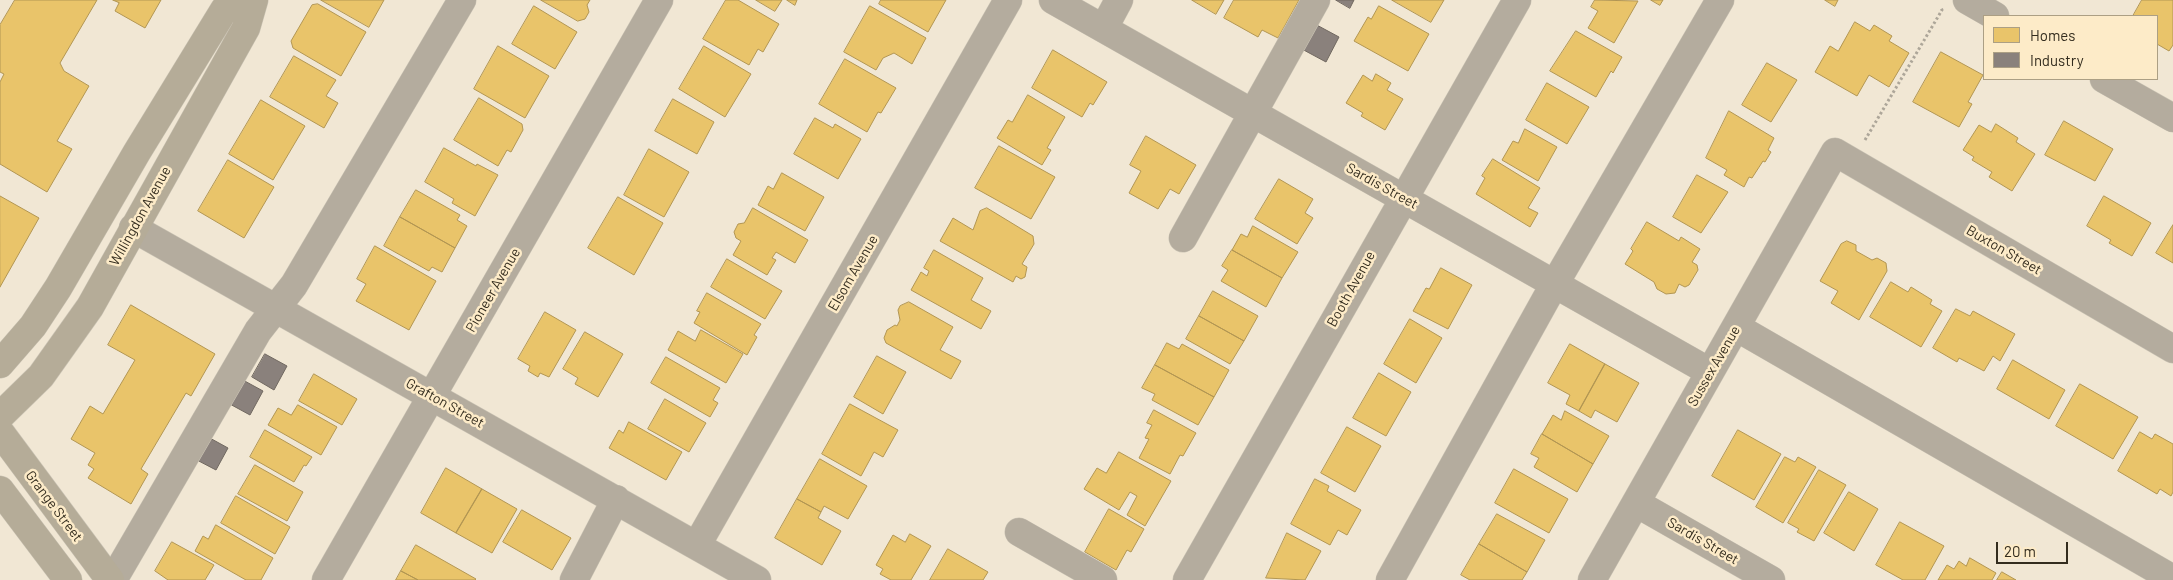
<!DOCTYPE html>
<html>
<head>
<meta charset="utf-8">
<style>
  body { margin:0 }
  #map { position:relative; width:2173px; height:580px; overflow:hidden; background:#f1e7d4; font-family:Barlow,sans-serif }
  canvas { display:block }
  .legend { position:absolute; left:1983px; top:15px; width:175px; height:65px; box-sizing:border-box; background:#fdebc8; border:1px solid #ac9f84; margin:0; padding:6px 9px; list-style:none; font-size:15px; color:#332c1e }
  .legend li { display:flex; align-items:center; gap:10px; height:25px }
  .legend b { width:25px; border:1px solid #ac9f84 }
  .scale { position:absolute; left:1996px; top:542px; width:72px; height:22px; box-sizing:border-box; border:2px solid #332c1e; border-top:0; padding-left:6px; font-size:15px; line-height:18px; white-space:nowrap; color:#332c1e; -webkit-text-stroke:4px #fdebc8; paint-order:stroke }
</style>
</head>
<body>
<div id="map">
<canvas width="2173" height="580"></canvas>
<ul class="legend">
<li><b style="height:14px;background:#e9c46a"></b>Homes</li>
<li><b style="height:14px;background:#8a817c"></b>Industry</li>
</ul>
<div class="scale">20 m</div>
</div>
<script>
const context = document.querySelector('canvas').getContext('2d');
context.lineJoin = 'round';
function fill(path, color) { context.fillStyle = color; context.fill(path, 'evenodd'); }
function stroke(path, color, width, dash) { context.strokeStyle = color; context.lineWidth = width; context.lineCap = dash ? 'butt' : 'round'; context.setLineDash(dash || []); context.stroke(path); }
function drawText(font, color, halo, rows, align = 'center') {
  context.font = font + ' Barlow,sans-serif'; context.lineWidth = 5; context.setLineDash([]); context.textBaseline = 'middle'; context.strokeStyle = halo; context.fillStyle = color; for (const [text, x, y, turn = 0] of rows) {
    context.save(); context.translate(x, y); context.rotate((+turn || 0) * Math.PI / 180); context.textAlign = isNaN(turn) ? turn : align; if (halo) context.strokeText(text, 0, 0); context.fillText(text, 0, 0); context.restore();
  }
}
const homes = new Path2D(`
  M15,0H97L60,63L64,71L89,86L57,141L72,149L47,192L0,164V82L4,74L0,72V25Z
  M113,0H161L145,28L115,11L119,3Z
  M321,0H384L369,27Z
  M541,0H590L587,5L589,12L585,19L578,21Z
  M726,0H738L779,24L763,52L758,49L749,65L703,39Z
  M756,0H782L775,11Z
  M787,0H797L795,5Z
  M881,0H946L928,32L879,4Z
  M1192,0H1224L1216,14Z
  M1234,0H1299L1278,38L1262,30L1258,37L1224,18Z
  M1392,0H1444L1431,22Z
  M1595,0L1638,1L1614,43L1588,28L1598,11L1591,7Z
  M1651,0H1663L1660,5Z
  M1825,0H1838L1835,6Z
  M2142,0H2173V45L2169,51L2157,44V16H2133Z
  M318,4L366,32L341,76L293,48L291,41L312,5Z
  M534,6L577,32L555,69L512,44Z
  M870,6L926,38L912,64L894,53L883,58L876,70L844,52Z
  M1379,6L1429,34L1408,71L1354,41L1368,17L1371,19Z
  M1855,22L1870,31L1874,25L1892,36L1889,41L1909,53L1889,87L1869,75L1857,96L1815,72L1830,46L1838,51Z
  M1576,31L1622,57L1613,73L1611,71L1596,97L1550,71Z
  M498,46L549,76L525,118L474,89Z
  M704,46L751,74L725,117L679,89Z
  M1053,50L1107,82L1093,105L1090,103L1082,117L1032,88Z
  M1941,52L1983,75L1968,102L1972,104L1959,127L1913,102Z
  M294,56L336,80L326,96L338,103L324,128L270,97Z
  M845,59L896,88L881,113L878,112L867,132L819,104Z
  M1767,63L1797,80L1771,122L1742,105Z
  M1376,74L1391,83L1387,90L1403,99L1385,130L1361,116L1363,113L1346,103L1363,75L1372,81Z
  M1547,83L1589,107L1567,144L1526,120Z
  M1028,95L1065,117L1047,148L1051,150L1042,165L997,138L1008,120L1012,122Z
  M479,98L522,124L523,130L511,152L507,150L498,166L454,140Z
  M673,99L714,122L697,154L655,131Z
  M261,100L305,126L273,180L229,154Z
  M1729,111L1774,138L1768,150L1771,152L1765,162L1763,161L1752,178L1749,177L1744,187L1724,175L1727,170L1706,158Z
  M815,118L833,128L835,124L861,139L838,179L794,154Z
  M2064,121L2113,149L2095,181L2045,155Z
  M1996,124L2018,138L2016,142L2035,154L2012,191L1989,177L1992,172L1972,160L1974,157L1963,150L1979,125L1991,132Z
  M1525,129L1557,147L1538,181L1502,160L1513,141L1518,143Z
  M1146,136L1196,165L1179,194L1170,189L1158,209L1129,193L1141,171L1130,165Z
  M999,146L1055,177L1031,219L975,188Z
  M444,148L476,166L477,164L498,175L475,216L452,203L454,199L425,182Z
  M649,149L689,172L664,217L624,195Z
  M1493,159L1540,188L1528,208L1538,213L1530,227L1476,194L1485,178L1482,176Z
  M228,160L274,187L244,238L198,211Z
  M782,173L824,197L805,231L758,205L768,186L773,189Z
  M1697,175L1728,192L1701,233L1673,217Z
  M1279,179L1313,199L1305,213L1313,218L1297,244L1255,219Z
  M416,190L460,215L457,220L467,226L455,248L400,217Z
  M0,196L39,218L0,287Z
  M2104,196L2151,223L2132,256L2109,243L2111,240L2087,226Z
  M618,197L663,223L634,275L588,248Z
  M753,208L808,240L795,263L776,252L772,258L776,260L767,275L733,255L741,241L736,238L734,232L738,224L744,223Z
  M987,208L1033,236L1034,244L1022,264L1027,267L1025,277L1021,279L1016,276L1013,282L940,241L953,218L973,230L980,211Z
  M400,217L455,248L442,272L432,267L429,271L384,246Z
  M1647,222L1679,241L1681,237L1700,249L1692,262L1697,265L1698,270L1689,285L1685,287L1679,284L1675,293L1666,294L1657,289L1654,282L1625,264L1633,251L1631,249Z
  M2173,225V263L2156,253Z
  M1253,226L1298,252L1282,278L1232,250L1241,234L1247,237Z
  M1847,241L1856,245V251L1872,260L1877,258L1886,263L1887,271L1859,320L1831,303L1838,291L1820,281L1841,244Z
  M375,246L436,281L409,330L356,301L366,284L357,279Z
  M934,250L983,278L971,300L991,311L981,329L911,290L921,272L927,276L929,271L924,268Z
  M1232,250L1282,278L1266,307L1221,281L1228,270L1222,266Z
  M727,259L782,291L765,319L711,287Z
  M1441,268L1472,285L1448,329L1413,311L1426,288L1429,289Z
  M1891,282L1908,292L1911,287L1932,300L1930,304L1942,311L1921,347L1870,317Z
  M1213,291L1258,316L1244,341L1199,316Z
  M707,293L761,324L754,335L757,337L747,355L694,323L700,312L697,311Z
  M909,302L953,327L940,350L961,361L951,379L886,343L884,338L887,330L895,325L897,326L900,320L898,310L900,306Z
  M131,305L215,354L191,396L186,393L141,469L148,474L131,504L88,478L94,469L88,465L95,453L71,439L90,406L103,414L135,360L108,345Z
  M1956,309L1970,316L1973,311L2015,334L2000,361L1993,356L1984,371L1959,358L1957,362L1933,348Z
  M545,312L576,330L549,377L540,373L538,377L528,371L530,366L518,359Z
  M1199,316L1244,341L1230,364L1186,339Z
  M1410,319L1442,338L1416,383L1384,364Z
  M701,330L743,354L726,383L668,350L678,331L695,341Z
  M585,332L623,354L598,397L575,384L578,378L563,369Z
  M1167,343L1179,349L1182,344L1229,370L1214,397L1155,365Z
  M1570,344L1605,364L1579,411L1566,404L1570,395L1548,383Z
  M877,356L906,372L883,414L854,397Z
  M666,357L720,388L713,400L718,403L710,417L651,383Z
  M2013,360L2065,390L2049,419L1997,389Z
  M1605,364L1639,383L1617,422L1595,410L1591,418L1579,411Z
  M1155,365L1214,397L1198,425L1152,400L1155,394L1142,388Z
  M1379,373L1411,392L1386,436L1353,418Z
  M314,374L357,399L342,425L299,401Z
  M2080,384L2138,417L2113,459L2056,426Z
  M665,399L706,423L689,452L648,429Z
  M850,404L898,430L883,457L874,452L861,476L822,454Z
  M298,405L337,427L321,455L268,425L278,408L291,415Z
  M1154,410L1196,433L1183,456L1180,455L1170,474L1139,458L1149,439L1145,438L1152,425L1147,423Z
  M1565,411L1609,436L1593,464L1542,434L1553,415L1561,420Z
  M629,422L682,452L666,480L609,448L619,430L623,433Z
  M1347,427L1381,446L1355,492L1321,473Z
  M265,430L312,457L306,466L304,465L294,482L250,457Z
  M1738,430L1781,454L1754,500L1712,476Z
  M2140,432L2152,439L2155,434L2173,444V492L2171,496L2160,489L2157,494L2118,471Z
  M1542,434L1593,464L1577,492L1534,467L1539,458L1531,454Z
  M1119,452L1171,481L1145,526L1127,515L1137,496L1130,492L1119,510L1084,489L1097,468L1106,473Z
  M1785,457L1795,462L1798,457L1816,467L1783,523L1756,507Z
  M820,459L867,486L848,519L824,506L821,512L797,499Z
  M255,465L303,492L287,521L238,494Z
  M446,468L482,489L456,533L421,513Z
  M1514,469L1568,499L1549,533L1495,503Z
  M1819,470L1846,485L1814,541L1797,532L1799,529L1788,523Z
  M1315,479L1329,486L1327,491L1361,510L1347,535L1338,530L1330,545L1291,524Z
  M482,489L517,509L492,553L456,533Z
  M1849,492L1878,509L1854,551L1824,533Z
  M236,496L290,527L275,554L221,523Z
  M797,499L821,512L818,518L841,531L822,565L775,538Z
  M1109,509L1144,529L1131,552L1127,550L1116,570L1085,552Z
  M522,510L571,538L552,570L503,542Z
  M1497,514L1545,540L1527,572L1479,544Z
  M1900,522L1944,546L1925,580H1903L1876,565Z
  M216,525L273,558L261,580H246L195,551L203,536L208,539Z
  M1287,533L1321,551L1305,580L1266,578Z
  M910,534L931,546L911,580H891L880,574L883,569L876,565L893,535L905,542Z
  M172,542L214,565L205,580H168L155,571Z
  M1479,544L1527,572L1522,580H1470L1461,575Z
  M416,545L476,579L475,580H418L401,571Z
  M948,549L988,572L983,580H930Z
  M1970,558L1996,573L1992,580H1938L1947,565L1954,569L1959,561L1966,566Z
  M401,571L418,580H396Z
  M2002,572L2016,580H1997Z`);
const industry = new Path2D(`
  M1336,0H1354L1350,8Z
  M1313,23L1339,37L1326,62L1300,48Z
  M265,354L287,366L274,390L252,377Z
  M241,379L263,391L250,415L228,403Z
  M208,437L228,448L216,470L195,459Z`);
const path = new Path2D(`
  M1865,140L1942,10L1941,8`);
const minor = new Path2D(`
  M1053,0L1710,372
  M1967,0L1995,16
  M1104,28L1119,0
  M2104,79L2173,118
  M133,228L757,580
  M1183,238L1316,0
  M1736,327L2173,579
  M1636,503L1771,580
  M1019,532L1103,580
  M697,545L1008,0
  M113,580L258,331L294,285L462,0
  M326,580L659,0
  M574,580L616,499
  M1187,580L1517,0
  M1390,580L1546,299L1720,0
  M1592,580L1835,152L2173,349`);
const major = new Path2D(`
  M0,364L33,326L58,288L137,152L224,10L234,0
  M0,416L41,376L90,307L246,28L254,0
  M0,432L110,580
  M0,490L68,580`);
const streetNames = [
  ["Sardis Street",1382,186,29],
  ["Willingdon Avenue",140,216,-61],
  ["Buxton Street",2004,250,30],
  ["Elsom Avenue",853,273,-60],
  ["Booth Avenue",1351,289,-61],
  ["Pioneer Avenue",493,290,-60],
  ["Sussex Avenue",1714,366,-60],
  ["Grafton Street",445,403,29],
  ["Grange Street",54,506,53],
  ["Sardis Street",1703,541,30]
];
fill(homes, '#e9c46a');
stroke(homes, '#b29653', 1);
fill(industry, '#8a817c');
stroke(industry, '#706860', 1);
stroke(minor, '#ccc5b6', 29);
stroke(major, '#ccc5b6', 29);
stroke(path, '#ada699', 3, [2.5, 2.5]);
stroke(minor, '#b4ac9e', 28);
stroke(major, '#b5ac98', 28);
drawText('14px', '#332c1e', '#fdebc8', streetNames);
</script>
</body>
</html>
